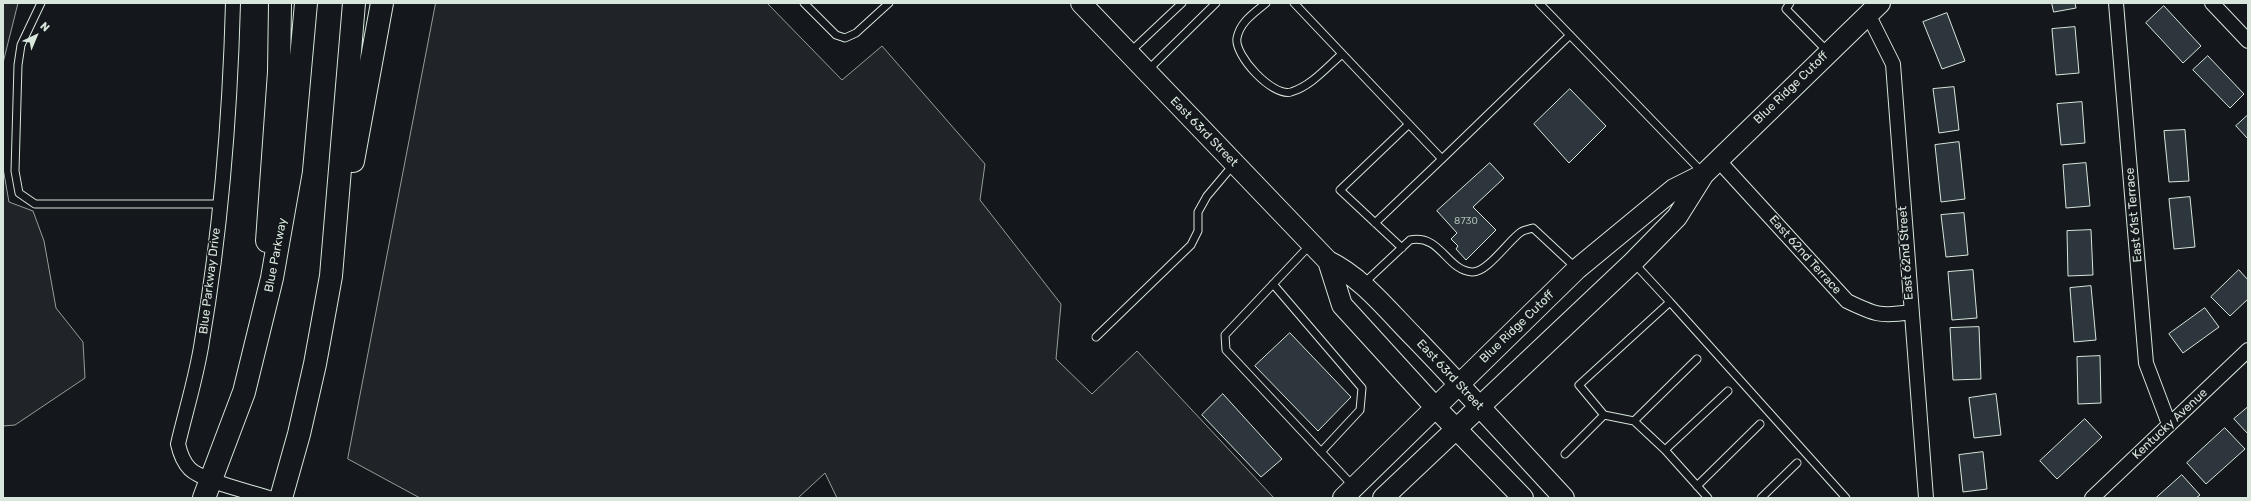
<!DOCTYPE html>
<html>
<head>
<meta charset="utf-8">
<style>
  body { margin:0 }
  #map { position:relative; width:2251px; height:501px; overflow:hidden; background:#14181c; font-family:Rubik,sans-serif }
  canvas { display:block }
  .frame { position:absolute; inset:0; border:4px solid #d8e6dc; pointer-events:none }
  .north { position:absolute; left:16px; top:16px; width:40px; height:40px; -webkit-text-stroke:3px #14181c; paint-order:stroke; rotate:44deg; font-size:11px; font-weight:700; line-height:16px; text-align:center; color:#d8e6dc }
  .north::after { content:''; display:block; margin:auto; width:14px; height:18px; background:#d8e6dc; clip-path:polygon(50% 0,100% 100%,50% 72%,0 100%) }
</style>
</head>
<body>
<div id="map">
<canvas width="2251" height="501"></canvas>
<div class="frame"></div>
<div class="north">N</div>
</div>
<script>
const context = document.querySelector('canvas').getContext('2d');
context.lineJoin = 'round';
function fill(path, color) { context.fillStyle = color; context.fill(path, 'evenodd'); }
function stroke(path, color, width, dash) { context.strokeStyle = color; context.lineWidth = width; context.lineCap = dash ? 'butt' : 'round'; context.setLineDash(dash || []); context.stroke(path); }
function drawText(font, color, halo, rows, align = 'center') {
  context.font = font + ' Rubik,sans-serif'; context.lineWidth = 3; context.setLineDash([]); context.textBaseline = 'middle'; context.strokeStyle = halo; context.fillStyle = color; for (const [text, x, y, turn = 0] of rows) {
    context.save(); context.translate(x, y); context.rotate((+turn || 0) * Math.PI / 180); context.textAlign = isNaN(turn) ? turn : align; if (halo) context.strokeText(text, 0, 0); context.fillText(text, 0, 0); context.restore();
  }
}
const green = new Path2D(`
  M3,3H18L3,63Z
  M436,3H767L842,80L882,46L985,164L980,200L1061,304L1056,359L1092,394L1137,351L1274,498H837L825,473L798,498H420L348,459Z
  M3,168L9,202L33,211L44,241L56,308L83,342L85,378L15,425L3,426Z`);
const building = new Path2D(`
  M2052,3H2075L2076,8L2054,12Z
  M2164,6L2201,46L2183,63L2146,23Z
  M1947,13L1965,61L1942,69L1923,22Z
  M2075,27L2079,73L2056,75L2052,29Z
  M2208,56L2244,94L2230,108L2193,70Z
  M1954,87L1959,130L1939,133L1933,89Z
  M1570,89L1606,126L1569,163L1534,124Z
  M2082,102L2085,143L2061,145L2057,104Z
  M2248,115V139L2236,126Z
  M2185,130L2189,181L2169,182L2164,131Z
  M1959,142L1965,199L1941,202L1935,145Z
  M1490,163L1504,178L1473,207L1496,230L1466,260L1456,249L1458,246L1451,239L1457,233L1437,211Z
  M2086,163L2090,206L2066,208L2063,165Z
  M2190,197L2195,247L2174,249L2169,199Z
  M1964,213L1968,255L1946,257L1941,215Z
  M2091,230L2093,275L2068,276L2067,231Z
  M1973,270L1977,318L1952,320L1948,272Z
  M2239,270L2248,280V299L2230,316L2211,297Z
  M2091,286L2096,340L2074,342L2070,288Z
  M2205,308L2219,327L2183,353L2169,334Z
  M1979,327L1981,379L1953,380L1950,328Z
  M1290,333L1351,397L1318,431L1255,366Z
  M2100,356L2101,403L2078,404L2077,357Z
  M1223,394L1282,459L1261,477L1202,415Z
  M1996,394L2001,435L1974,438L1969,398Z
  M2248,407V434L2234,419Z
  M2085,419L2102,437L2057,479L2040,461Z
  M2225,428L2245,449L2206,484L2187,463Z
  M1983,452L1987,489L1963,492L1959,455Z
  M2182,475L2200,495L2196,498H2156Z`);
const service = new Path2D(`
  M41,3L21,45L18,65L15,171L19,193L35,204H220
  M804,3L836,35L845,38L856,33L889,3
  M1266,3C1254,13 1240,22 1237,38C1234,55 1272,97 1291,92C1311,86 1326,68 1342,54
  M1294,3L1442,159L1570,35
  M1539,3L1703,173
  M1790,3L1786,9L1828,52
  M1130,52L1182,3
  M1148,70L1216,3
  M1375,223L1442,159
  M1311,244L1225,335L1226,350L1354,487
  M1402,248L1340,190L1409,124
  M1273,284L1362,388L1360,410L1321,452
  M1363,284L1410,240C1441,234 1446,270 1472,272C1487,273 1509,240 1521,232C1524,230 1530,229 1533,228L1576,268
  M1670,302L1846,498
  M1096,337L1191,245L1198,231V212L1207,196L1234,164
  M1604,415L1634,421L1665,450L1708,498
  M1634,421L1697,359
  M1665,450L1728,391
  M1565,454L1604,415L1579,385L1670,302L1633,262
  M1697,486L1760,424
  M1761,498L1797,463`);
const minor = new Path2D(`
  M233,3C230,116 221,229 202,341C197,375 186,410 178,444C180,453 183,462 190,469C202,481 251,492 269,498
  M2116,3L2146,363L2169,424
  M2212,3L2248,41
  M1868,14L1893,64L1926,498
  M1718,160L1847,301C1874,314 1880,317 1910,312
  M2092,498L2248,350`);
const secondary = new Path2D(`
  M1081,3L1328,261C1363,278 1388,311 1416,339C1466,391 1515,445 1564,498
  M1328,261L1342,305L1435,407L1523,498
  M1343,498L1577,269L1674,189L1704,174
  M1383,498L1633,262L1677,217L1704,174L1880,3`);
const trunk = new Path2D(`
  M353,161L382,3
  M267,241L279,72L280,3
  M204,498L244,392L272,278L291,170L306,3
  M281,498L299,434L315,364L331,276L354,3`);
const numberNames = [
  ["8730",1466,221]
];
const streetNames = [
  ["Blue Ridge Cutoff",1791,88,-44],
  ["East 63rd Street",1204,132,46],
  ["East 61st Terrace",2134,215,-95],
  ["East 62nd Street",1906,253,-94],
  ["Blue Parkway",276,255,-79],
  ["East 62nd Terrace",1805,255,48],
  ["Blue Parkway Drive",210,281,-83],
  ["Blue Ridge Cutoff",1517,327,-44],
  ["East 63rd Street",1450,375,47],
  ["Kentucky Avenue",2170,424,-43]
];
fill(green, '#202428');
stroke(green, '#939e99', 1);
fill(building, '#2c363c');
stroke(building, '#d8e6dc', 1);
stroke(service, '#d8e6dc', 9);
stroke(minor, '#d8e6dc', 16);
stroke(secondary, '#d8e6dc', 22);
stroke(trunk, '#d8e6dc', 24);
stroke(service, '#14181c', 7);
stroke(minor, '#14181c', 14);
stroke(secondary, '#14181c', 20);
stroke(trunk, '#14181c', 22);
drawText('10px', '#adbab4', null, numberNames);
drawText('12px', '#d8e6dc', '#14181c', streetNames);
</script>
</body>
</html>
